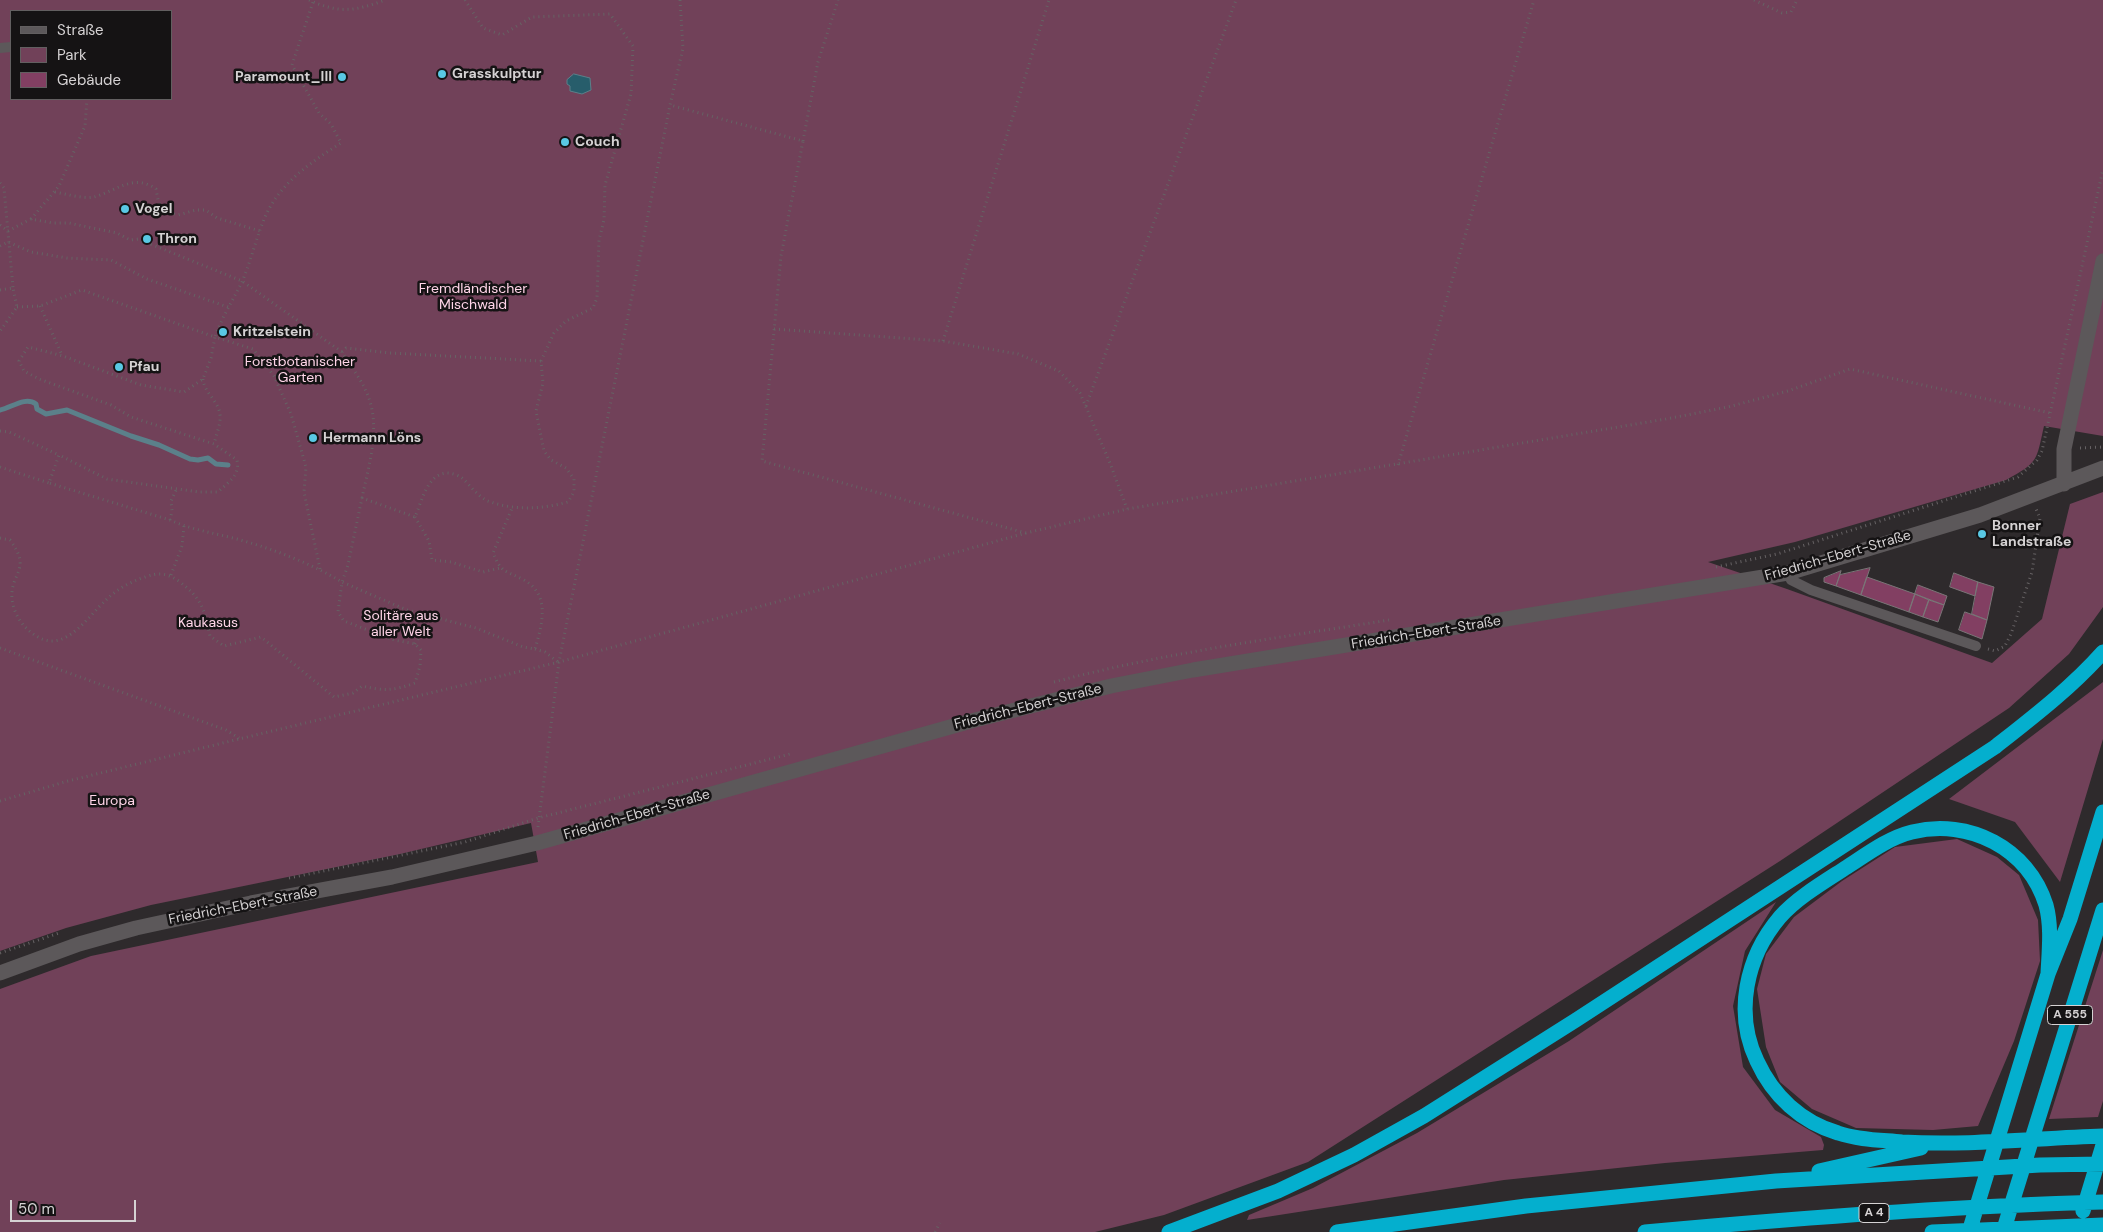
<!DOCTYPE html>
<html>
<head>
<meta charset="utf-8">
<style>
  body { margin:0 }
  #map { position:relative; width:2103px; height:1232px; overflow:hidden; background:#2e2a2c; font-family:"DM Sans",sans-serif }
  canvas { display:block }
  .legend { position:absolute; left:10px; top:10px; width:162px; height:90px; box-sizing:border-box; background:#151314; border:1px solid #625f60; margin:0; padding:6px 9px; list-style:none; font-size:15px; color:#d5d2d3 }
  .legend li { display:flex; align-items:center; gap:10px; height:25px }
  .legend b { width:25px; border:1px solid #625f60 }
  .scale { position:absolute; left:10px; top:1200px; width:126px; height:22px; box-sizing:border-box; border:2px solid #d5d2d3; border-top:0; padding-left:6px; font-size:15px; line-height:18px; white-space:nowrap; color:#d5d2d3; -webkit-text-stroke:4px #151314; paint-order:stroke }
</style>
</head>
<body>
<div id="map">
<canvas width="2103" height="1232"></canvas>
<ul class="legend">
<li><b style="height:6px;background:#5c585a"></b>Straße</li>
<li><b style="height:14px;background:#714159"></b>Park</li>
<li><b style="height:14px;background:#823f62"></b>Gebäude</li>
</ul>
<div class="scale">50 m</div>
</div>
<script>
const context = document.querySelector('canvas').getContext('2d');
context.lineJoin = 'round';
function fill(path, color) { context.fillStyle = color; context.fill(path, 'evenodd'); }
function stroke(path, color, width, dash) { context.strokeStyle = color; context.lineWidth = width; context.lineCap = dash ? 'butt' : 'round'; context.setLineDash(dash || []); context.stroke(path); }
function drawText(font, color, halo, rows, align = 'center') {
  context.font = font + ' "DM Sans",sans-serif'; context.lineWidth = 5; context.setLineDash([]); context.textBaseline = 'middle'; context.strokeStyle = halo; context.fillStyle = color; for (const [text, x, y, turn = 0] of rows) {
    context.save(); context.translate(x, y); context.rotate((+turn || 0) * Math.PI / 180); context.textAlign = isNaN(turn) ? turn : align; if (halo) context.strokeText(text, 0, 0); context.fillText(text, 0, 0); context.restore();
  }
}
const green = new Path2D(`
  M0,0H2103V436L2044,426C2036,461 2039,462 2006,480L1795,542L1708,562L1787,589L1992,663L2042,619L2070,504L2103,492V607L2069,654L2009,708L1780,861L1308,1162L1164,1215L1095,1232H0V989L91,956L538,862L531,823L400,854L151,905L66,928L0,951ZM11,11H171V99H11Z
  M2103,682V739L2060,882L2015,822L1949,799Z
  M1957,839L1997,857L2019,875L2038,920L2040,961L2014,1041L1978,1126L1933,1130L1856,1128L1812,1109L1780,1082L1766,1047L1757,989L1766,954L1794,917L1842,881L1895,847Z
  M1776,902L1745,951L1733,1006L1743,1067L1775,1110L1821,1137L1824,1145L1823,1150L1665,1163L1504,1180L1247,1220L1249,1215L1313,1188L1417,1133L1569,1041Z
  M2103,950V1101L2098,1117L2049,1119Z`);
const water = new Path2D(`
  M574,74L590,78L591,90L582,94L570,91V86L567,84V80Z`);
const stream = new Path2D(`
  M0,410C11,408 25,396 36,404L37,409L46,414L67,410L131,436L159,445L190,459L198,460L208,458L216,464L228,465`);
const building = new Path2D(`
  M1870,568L1861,595L1836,586L1840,575Z
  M1841,571L1836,586L1824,582V578Z
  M1954,573L1978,582L1975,596L1950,587Z
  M1867,577L1915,594L1909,612L1861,595Z
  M1978,582L1994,587L1987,620L1972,614Z
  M1918,585L1947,596L1944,605L1915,594Z
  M1915,594L1929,600L1923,617L1909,612Z
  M1929,600L1944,605L1938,622L1923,617Z
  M1965,612L1987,620L1982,639L1959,630Z`);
const path = new Path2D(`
  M309,0C339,14 356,11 385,0
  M680,0L683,48L670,105L803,141L781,256L762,461L1026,533
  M1754,0L1782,13L1791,12L1797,0
  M803,141L818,62L838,0
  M0,183L4,188L13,288
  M55,192C66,194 82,199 94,197C116,191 134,173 156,189L158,200L163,211L178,215L196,210H206L217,218L260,231
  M31,219L59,186L85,126L87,99
  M0,225L8,231L31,219L52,223H69L117,233L130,240L138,239L242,281L342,352
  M0,246L8,242L31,252L67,258L111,260L147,279L228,307
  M0,290L13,288L17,307L0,331
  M40,306L62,355
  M17,307L40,306L82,290L215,337C222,317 233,300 242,282C251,261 256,238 265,217C280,183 311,162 341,143L331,124L319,113L292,65L313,2
  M774,329L943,341L1018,354L1059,371L1080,393L1110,463L1127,509
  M943,341L1049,0
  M203,379C204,393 219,401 220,415C221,424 216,435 214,444
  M1086,406L1236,0
  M0,431L9,432L59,455
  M2080,448L2103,447
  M1398,465L1534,0
  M0,467L49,483
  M362,498C369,464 382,425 366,391C360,378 350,365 342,352L346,348L390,353L541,361
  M415,517L429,541L432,560L451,562L483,572L500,568
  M170,520L172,511L171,501L177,488
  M0,538L10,540C15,547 19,553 20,561C21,571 15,577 13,586C8,606 20,627 38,637C66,653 88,616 106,600C117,589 130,582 145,577C158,572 168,573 180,582C203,600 204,609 210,636L224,646L261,637L334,697L353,693L362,686C384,691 393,691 415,683L420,666L421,650L415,644L394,640L344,621L338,612L342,582L407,610L476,628L523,647L535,649C542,625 551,595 524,580C505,570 502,574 493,553L512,508
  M1716,567L1777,554L2018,477L2037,460L2042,451L2103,169
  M320,569L304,492L306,467L291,414L274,376L253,349L215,337L211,358L203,379L184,392L141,385L63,356L28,347L19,361L24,371L39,379L111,405L131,417L214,444L237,460C240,476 228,482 218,492H199L107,479L59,455L49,483L170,520C192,530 214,533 237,539C273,549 310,563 342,582L348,565L362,498L415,517C422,501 427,474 447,473C452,473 458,475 462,478C470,485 478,497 488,501C514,511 542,509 568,502L574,492V479L566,468L551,460L544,451L536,411L543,383L541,361L554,333L566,321L593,308L597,298L599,240L604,220L605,185L631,94L633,46L610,14L532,17L502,35L483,28L465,0
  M171,575L182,546L184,526
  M415,644L424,630L425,615
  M0,648L226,730L239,738
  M535,649L545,652L558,662
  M1988,649L1995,651L2005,646L2011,634L2032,572L2040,518L2036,509
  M1054,682C1164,653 1277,638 1389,620
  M0,801L68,781L239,739L559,662L1026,533L1127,509L1666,419L1728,407L1788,391L1850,369L2050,413
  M538,827L559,662L670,105
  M289,878L465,842L538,818L790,754
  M0,953L59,933
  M935,1232L940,1223`);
const lane = new Path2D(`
  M0,48L11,47
  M1788,573L1791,580L1811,590L1976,646`);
const secondary = new Path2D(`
  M2064,484V449L2103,261
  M0,973L79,944L136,928L251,903L392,877L537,843L975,720L1111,686L1193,670L1788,573L1980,515L2103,468`);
const highway = new Path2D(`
  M2048,974C2049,951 2052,927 2046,905C2028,848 1969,818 1912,832C1888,838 1867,854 1847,867C1824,882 1798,897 1780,917C1746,957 1734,1013 1757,1061C1773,1096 1801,1122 1838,1133C1859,1140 1881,1140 1902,1142C1969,1146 2036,1138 2103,1136
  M1819,1171L1921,1148
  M2083,1211L2103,1145
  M1169,1232L1278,1191L1354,1155L1424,1116L1576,1020L1995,747C2033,717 2071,688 2103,652
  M1337,1232L1526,1206L1776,1181L2040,1165L2103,1164
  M1645,1232C1798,1218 1950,1206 2103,1202
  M1932,1232L2103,1225
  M1969,1232L2048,974L2070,919L2103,812
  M2003,1232L2103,910`);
const markers = [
  [442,74,5,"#59c8e4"],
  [342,77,5,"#59c8e4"],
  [565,142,5,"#59c8e4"],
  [125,209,5,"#59c8e4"],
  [147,239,5,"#59c8e4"],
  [223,332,5,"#59c8e4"],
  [119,367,5,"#59c8e4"],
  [313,438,5,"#59c8e4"],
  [1982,534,5,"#59c8e4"]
];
const shields = [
  [2070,1015,45],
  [1874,1213,30]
];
const shieldNames = [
  ["A 555",2070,1015],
  ["A 4",1874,1213]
];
const poiNames = [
  ["Grasskulptur",452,74],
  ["Paramount_III",332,77,"right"],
  ["Couch",575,142],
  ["Vogel",135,209],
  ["Thron",157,239],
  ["Kritzelstein",233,332],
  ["Pfau",129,367],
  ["Hermann Löns",323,438],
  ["Bonner",1992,526],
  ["Landstraße",1992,542]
];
const parkNames = [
  ["Fremdländischer",473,289],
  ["Mischwald",473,305],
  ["Forstbotanischer",300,362],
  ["Garten",300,378],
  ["Solitäre aus",401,616],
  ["aller Welt",401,632],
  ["Kaukasus",208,623],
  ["Europa",112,801]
];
const streetNames = [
  ["Friedrich-Ebert-Straße",1838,556,-16],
  ["Friedrich-Ebert-Straße",1426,633,-9],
  ["Friedrich-Ebert-Straße",1028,707,-14],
  ["Friedrich-Ebert-Straße",637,815,-16],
  ["Friedrich-Ebert-Straße",243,906,-11]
];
fill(green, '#714159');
fill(water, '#275d6b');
stroke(water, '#5b808a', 1);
stroke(stream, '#5b808a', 5);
fill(building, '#823f62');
stroke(building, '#7a7577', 1);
stroke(path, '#666264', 3, [1, 4]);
stroke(lane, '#5c585a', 10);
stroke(secondary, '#5c585a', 15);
stroke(highway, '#04afce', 15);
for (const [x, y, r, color] of markers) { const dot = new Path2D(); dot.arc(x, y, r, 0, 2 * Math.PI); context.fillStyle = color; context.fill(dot); stroke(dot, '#151314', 2); }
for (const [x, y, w] of shields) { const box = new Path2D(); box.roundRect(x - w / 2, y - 9.5, w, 19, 4); context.fillStyle = '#151314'; context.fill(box); stroke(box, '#d5d2d3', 1); }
drawText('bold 12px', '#d5d2d3', null, shieldNames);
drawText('bold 14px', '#d5d2d3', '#151314', poiNames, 'left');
drawText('14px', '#ffd5e8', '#151314', parkNames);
drawText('14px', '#d5d2d3', '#151314', streetNames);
</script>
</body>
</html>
